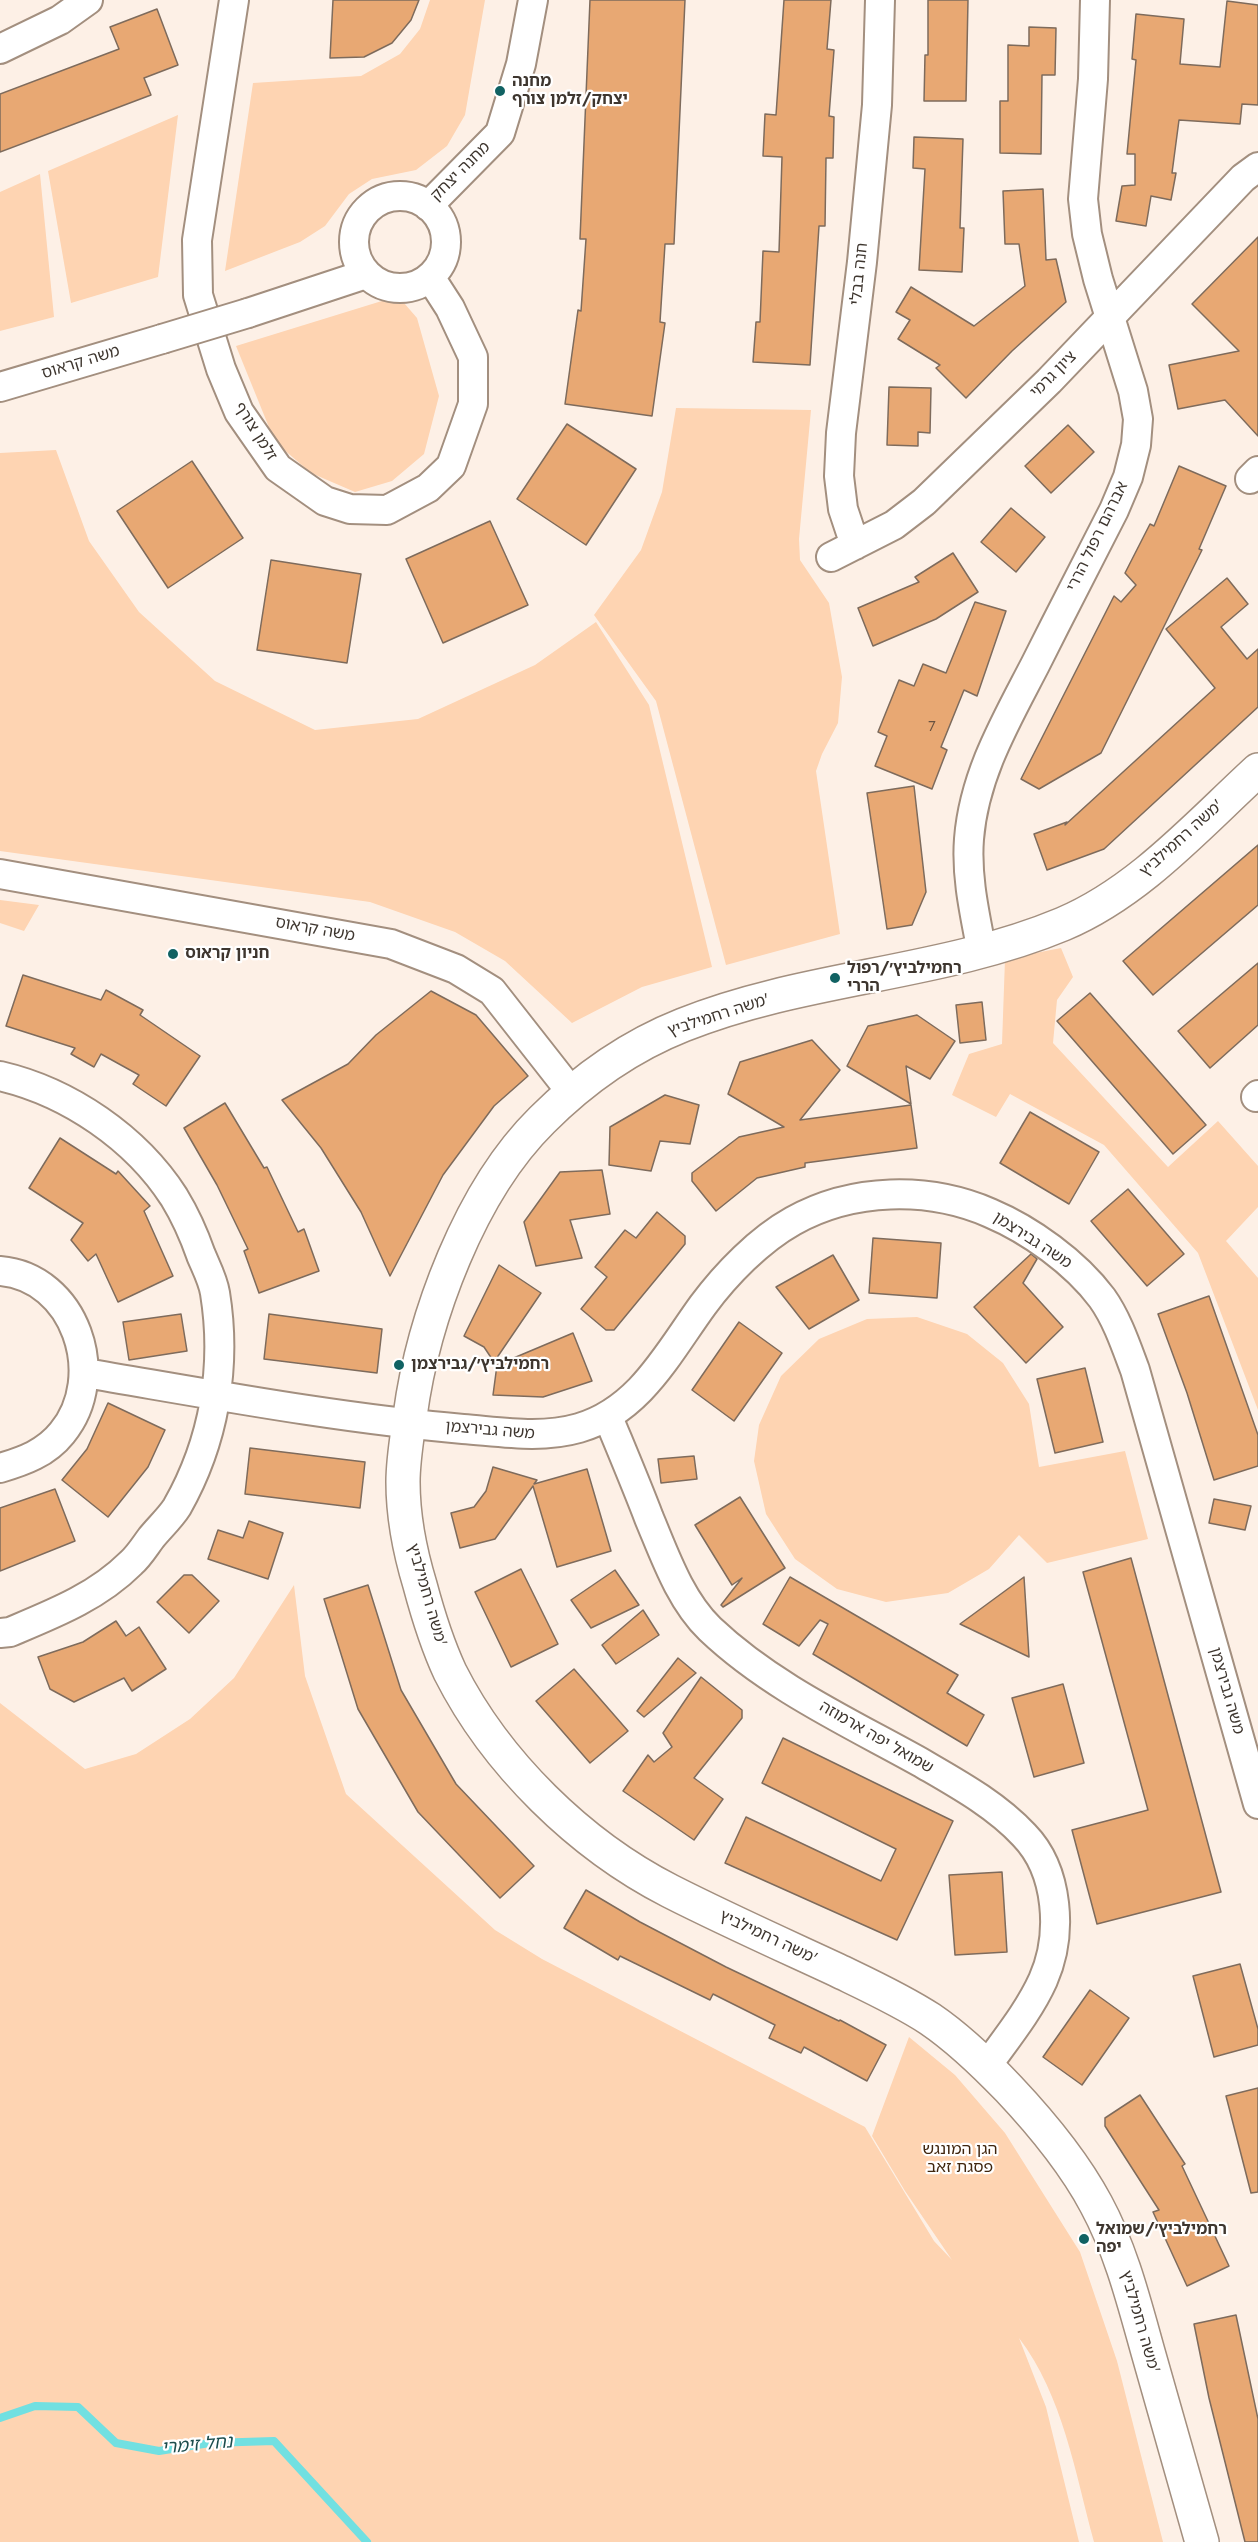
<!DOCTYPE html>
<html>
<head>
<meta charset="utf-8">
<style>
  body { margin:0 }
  canvas { display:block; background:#fdf0e6 }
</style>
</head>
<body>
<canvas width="1258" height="2542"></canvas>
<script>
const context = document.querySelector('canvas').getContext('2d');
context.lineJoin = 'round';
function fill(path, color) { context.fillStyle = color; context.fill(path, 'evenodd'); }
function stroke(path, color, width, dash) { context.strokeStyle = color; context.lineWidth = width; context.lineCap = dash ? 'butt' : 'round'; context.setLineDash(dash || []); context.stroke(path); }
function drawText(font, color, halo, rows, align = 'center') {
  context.font = font + ' Jost,"Noto Sans Hebrew",sans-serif'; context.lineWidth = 4.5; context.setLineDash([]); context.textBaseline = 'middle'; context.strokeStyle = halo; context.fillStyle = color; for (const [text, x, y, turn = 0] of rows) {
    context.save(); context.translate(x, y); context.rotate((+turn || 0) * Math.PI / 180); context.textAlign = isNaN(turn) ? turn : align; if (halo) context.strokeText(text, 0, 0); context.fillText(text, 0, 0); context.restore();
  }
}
const green = new Path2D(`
  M430,0H485L465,115L447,146L416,170L372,179L349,194L325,226L300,242L225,271L253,83L361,76L400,54L420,29Z
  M178,115L158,277L71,303L48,171Z
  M40,174L54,317L0,331V192Z
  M398,296L417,318L439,396L424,454L392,481L355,492L311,473L275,442L236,346Z
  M676,408L811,410L799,539L800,560L829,603L842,677L838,723L822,754L816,771L840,934L726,965L656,701L594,615L641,550L662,492Z
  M56,450L89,541L139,612L215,681L315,730L418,719L535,665L596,622L649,705L712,967L642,987L572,1023L505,961L455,932L370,902L0,851V453Z
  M0,900L39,905L24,931L0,923Z
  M1061,948L1073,977L1057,1000L1053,1043L1168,1167L1218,1121L1258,1166V1207L1226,1241L1258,1278V1410L1198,1253L1104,1145L1010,1094L996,1117L952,1095L969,1054L1002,1044L1005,959Z
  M917,1317L967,1334L1003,1363L1029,1404L1039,1467L1125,1451L1148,1539L1047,1563L1019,1535L989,1569L948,1593L886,1602L837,1589L795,1559L766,1514L754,1461L759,1425L781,1376L819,1339L867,1319Z
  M294,1585L305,1676L346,1794L495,1930L542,1959L865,2127L934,2241L952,2260L905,2191L872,2136L909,2037L955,2075L1005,2133L1080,2252L1117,2361L1163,2542H1094C1075,2472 1063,2396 1019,2338L1046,2407L1079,2542H0V1703L85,1769L136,1754L190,1719L234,1678Z`);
const stream = new Path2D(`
  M0,2418L35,2406L78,2407L116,2443L159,2451L210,2443L274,2441L367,2542`);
const building = new Path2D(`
  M333,0H419L411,20L392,43L364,57L330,58Z
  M590,0H685L674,244H665L660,322L665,323L652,416L565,404L578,310L581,311L586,239H580Z
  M784,0H831L827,49L834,50L829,116L834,117L833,158H826L825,226H819L810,365L753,362L756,322H760L763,251L779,252L782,157L763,156L765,114L776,115Z
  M928,0H968L966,101H924L925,55H928Z
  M1227,1L1258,5V105L1242,104L1240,124L1179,120L1172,173H1176L1171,200L1151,196L1146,226L1116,221L1122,186L1135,185V154H1127L1136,60L1132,59L1136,14L1184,19L1180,64L1220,67Z
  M157,9L178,65L144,78L151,95L0,152V94L119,49L110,27Z
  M1029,27L1056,28L1055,75H1042L1041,154L1000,153V101H1008V45L1029,46Z
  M914,137L963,139L960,228H964L962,272L919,270L925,169L913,168Z
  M1043,189L1046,260L1056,259L1066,302L1012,351L966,398L936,368L940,365L898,339L910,320L896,312L911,287L974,326L1025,286L1019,244H1005L1003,191Z
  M1258,237V436L1225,400L1178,409L1169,365L1239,351L1192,304Z
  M889,387L931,388L930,433L918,432V446L887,445Z
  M567,424L636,469L586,545L517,499Z
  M1068,425L1094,452L1051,493L1025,466Z
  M192,461L243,538L168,588L117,511Z
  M1179,466L1226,486L1199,549L1202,550L1101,753L1039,789L1021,779L1114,596L1121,602L1136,585L1125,573L1150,524L1154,526Z
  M1011,508L1045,537L1016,572L981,542Z
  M490,521L528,605L443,643L406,559Z
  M953,553L978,592L936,619L873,646L858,608L919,582L915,577Z
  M271,560L361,574L347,663L257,650Z
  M1227,578L1248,604L1221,627L1247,659L1258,649V707L1104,849L1047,870L1034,834L1067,822L1065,825L1215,688L1166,629Z
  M975,602L1006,611L977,696L964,690L941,747L947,750L932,789L875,766L887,736L878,732L899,680L914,686L923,664L946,673Z
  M914,786L926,892L912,925L887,929L867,793Z
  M1258,845V905L1153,995L1123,961Z
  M1258,963V1025L1210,1068L1178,1031Z
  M23,975L101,1000L106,990L143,1010L140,1015L200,1056L166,1106L133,1084L139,1075L101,1054L94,1067L71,1054L75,1048L6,1026Z
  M431,991L476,1015L528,1076L494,1106L443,1175L390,1276L361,1212L321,1148L282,1100L348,1064L376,1035Z
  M1090,993L1206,1125L1173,1154L1057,1021Z
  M982,1002L986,1040L960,1043L956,1005Z
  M917,1015L955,1041L930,1079L906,1066L911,1104L847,1066L868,1026Z
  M812,1040L840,1070L800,1120L911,1105L917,1148L805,1163V1167L757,1178L716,1211L692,1181V1173L739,1137L784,1127L728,1094L740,1062Z
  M665,1095L699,1105L690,1144L660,1141L651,1171L609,1165L610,1127Z
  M225,1103L264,1168L267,1167L298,1232L304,1229L319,1271L259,1293L244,1251L248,1249L217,1185L184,1128Z
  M1030,1112L1099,1152L1069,1204L1000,1163Z
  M60,1138L116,1174L118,1171L150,1206L144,1211L173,1276L118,1302L96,1254L88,1261L71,1240L83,1223L29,1188Z
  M602,1170L610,1214L570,1220L582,1258L536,1266L524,1222L560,1172Z
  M1128,1189L1184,1254L1147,1286L1091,1221Z
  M657,1212L685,1236V1244L614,1330H606L581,1309L607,1277L595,1267L625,1230L636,1238Z
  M873,1238L941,1243L937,1298L869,1293Z
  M1031,1254L1037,1259L1023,1283L1063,1327L1026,1363L974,1307Z
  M833,1255L859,1300L809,1329L776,1287Z
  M499,1265L541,1293L494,1362L484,1347L464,1336Z
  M1209,1296L1258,1435V1466L1214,1480L1187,1393L1158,1314Z
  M181,1314L187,1351L129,1360L123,1322Z
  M269,1314L382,1329L377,1373L264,1359Z
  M739,1322L782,1353L734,1421L692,1390Z
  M573,1333L592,1381L543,1397L493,1395L497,1365Z
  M1085,1368L1103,1442L1055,1453L1037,1379Z
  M108,1403L165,1430L148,1467L108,1517L62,1480L87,1449Z
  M250,1448L365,1462L360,1508L245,1494Z
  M694,1456L697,1479L661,1483L658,1459Z
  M493,1467L537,1480L534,1484L587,1469L611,1551L557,1567L533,1486L495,1539L460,1548L451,1513L474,1507L486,1491Z
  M55,1489L75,1541L0,1571V1508Z
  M740,1497L785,1568L723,1607L721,1605L742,1578L732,1585L695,1525Z
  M1214,1499L1251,1506L1245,1530L1209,1523Z
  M249,1521L283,1533L268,1579L208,1559L218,1530L243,1538Z
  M1131,1558L1221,1892L1097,1924L1072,1830L1148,1810L1083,1572Z
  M521,1569L558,1644L511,1667L475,1592Z
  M615,1570L639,1605L591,1628L571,1600Z
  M184,1575H192L219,1601L189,1633L157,1602Z
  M790,1577L958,1675L947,1693L984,1715L967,1746L813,1654L828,1624L820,1620L799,1646L763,1624Z
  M1024,1577L1029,1657L960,1624Z
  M368,1585L401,1690L456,1784L534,1866L500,1898L418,1812L358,1709L324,1599Z
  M643,1610L659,1635L616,1664L602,1645Z
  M116,1621L126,1636L139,1627L166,1669L132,1691L124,1678L74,1702L50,1689L38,1657L83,1642Z
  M678,1658L696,1673L644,1717L637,1711Z
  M574,1669L628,1731L590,1763L536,1701Z
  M701,1677L742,1710V1718L694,1778L723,1799L694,1840L623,1791L648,1755L654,1762L672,1747L663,1733Z
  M1063,1684L1084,1763L1034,1777L1012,1698Z
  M783,1738L953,1821L897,1940L725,1863L746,1817L881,1881L896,1849L762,1783Z
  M1002,1872L1007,1952L955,1955L949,1875Z
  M586,1890L640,1922L726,1967L839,2021L840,2020L886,2045L867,2081L804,2047L801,2053L769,2038L775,2025L713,1994L710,2000L620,1956L618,1960L564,1928Z
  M1240,1964L1258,2029V2045L1214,2057L1193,1976Z
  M1090,1990L1129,2018L1082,2085L1043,2057Z
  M1258,2088V2192L1251,2193L1226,2096Z
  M1140,2095L1185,2164L1182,2166L1229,2266L1187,2286L1153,2212L1159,2210L1105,2126V2118Z
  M1236,2315L1258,2419V2542H1245L1209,2398L1194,2324Z`);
const street = new Path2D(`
  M234,0L197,240L198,295L221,369L239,412L278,468L325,501L350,509L387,510L428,488L451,466L473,404V357L450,308L430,277
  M0,49L60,20L88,0
  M354 242a46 46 0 1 1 92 0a46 46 0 1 1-92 0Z
  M428,206L500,133L521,64L533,0
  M248,313L366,274
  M0,387L162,339
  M1250,479L1258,471
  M855,545L843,509L839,476L841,433L862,262L877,105L880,0
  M831,557L894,525L924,502L1049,381L1243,178L1258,167
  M0,874L391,944L456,969L492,991L572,1093
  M982,952C975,915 966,877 969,839C974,775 1006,721 1035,665C1061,613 1088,561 1114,510L1128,477L1136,445L1138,419L1133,391L1098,279L1087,234L1083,199L1093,79L1095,0
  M0,1076C69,1092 136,1138 174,1197C185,1215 194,1235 201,1255C206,1267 213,1280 215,1293C227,1367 214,1442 177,1507C170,1518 159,1528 151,1538C145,1546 139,1556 131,1563C97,1597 53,1614 10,1632L0,1633
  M1256,1097L1258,1095
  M0,1271C75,1277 109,1376 62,1433C46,1453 24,1461 0,1468
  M85,1373C210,1394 336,1418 463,1429C502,1432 541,1439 579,1428C640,1410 668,1353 703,1305C726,1274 759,1240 793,1221C852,1188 928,1186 990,1213C1030,1230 1075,1262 1102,1298C1117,1319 1126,1346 1135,1370L1258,1804
  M608,1417C622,1451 636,1484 649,1518C665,1556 680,1600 710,1629C770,1686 848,1722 920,1762C956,1783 995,1804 1024,1835C1059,1871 1063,1935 1043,1980C1029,2011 1006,2039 986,2067`);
const secondary = new Path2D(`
  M1202,2542C1184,2479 1166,2415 1148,2352C1134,2302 1121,2250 1096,2204C1073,2161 1042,2124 1009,2089C985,2064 958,2038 930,2019C901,2000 868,1985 837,1970C781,1944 725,1919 670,1891C580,1845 496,1763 450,1672C437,1644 428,1615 420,1585C410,1552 403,1517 403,1482C403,1460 407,1438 410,1416C423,1318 470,1191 542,1120C581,1081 630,1046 683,1025C805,976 941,975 1063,924C1139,892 1198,825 1258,770`);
const streetBridge = new Path2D(`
  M162,339L248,313`);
const markers = [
  [500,91,6,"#116263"],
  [173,954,6,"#116263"],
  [835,978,6,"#116263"],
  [399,1365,6,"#116263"],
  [1084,2239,6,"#116263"]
];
const numberNames = [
  ["7",932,728]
];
const poiNames = [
  ["מחנה",512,82],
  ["יצחק/זלמן צורף",512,100],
  ["חניון קראוס",185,954],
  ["רחמילביץ׳/רפול",847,969],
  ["הררי",847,987],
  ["רחמילביץ׳/גבירצמן",411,1365],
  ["רחמילביץ׳/שמואל",1096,2230],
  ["יפה",1096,2248]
];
const streetNames = [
  ["מחנה יצחק",461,172,-45],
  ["חנה בבלי",860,274,-84],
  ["משה קראוס",81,363,-17],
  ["ציון גרמי",1054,375,-45],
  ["זלמן צורף",255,432,58],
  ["אברהם רפול הררי",1098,537,-64],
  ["משה רחמילביץ'",1182,839,-42],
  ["משה קראוס",315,930,10],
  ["משה רחמילביץ'",719,1016,-18],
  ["משה גבירצמן",1032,1241,33],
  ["משה גבירצמן",490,1431,5],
  ["משה רחמילביץ'",426,1595,74],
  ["משה גבירצמן",1226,1691,74],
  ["שמואל יפה ארמוזה",876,1738,30],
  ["משה רחמילביץ'",768,1938,25],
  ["משה רחמילביץ'",1139,2322,74]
];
const parkNames = [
  ["הגן המונגש",960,2150],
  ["פסגת זאב",960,2168]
];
const waterNames = [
  ["נחל זימרי",197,2446,-5]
];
fill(green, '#fed4b2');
stroke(stream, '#71e0e1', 8);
fill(building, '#e8a873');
stroke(building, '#7e6b5c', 1.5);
stroke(street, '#a38f7f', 32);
stroke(secondary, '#a38f7f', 36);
stroke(street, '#fff', 28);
stroke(secondary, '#fff', 33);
stroke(streetBridge, '#a38f7f', 32, []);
stroke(streetBridge, '#fff', 28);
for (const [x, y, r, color] of markers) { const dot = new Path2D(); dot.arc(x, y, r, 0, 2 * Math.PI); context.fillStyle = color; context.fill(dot); stroke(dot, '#fff', 2); }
drawText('14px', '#685240', null, numberNames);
drawText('bold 16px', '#3e362f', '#fff', poiNames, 'left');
drawText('16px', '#3e362f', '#fff', streetNames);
drawText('16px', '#40260e', '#fff', parkNames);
drawText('italic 18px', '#1b4d4d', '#fff', waterNames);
</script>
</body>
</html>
